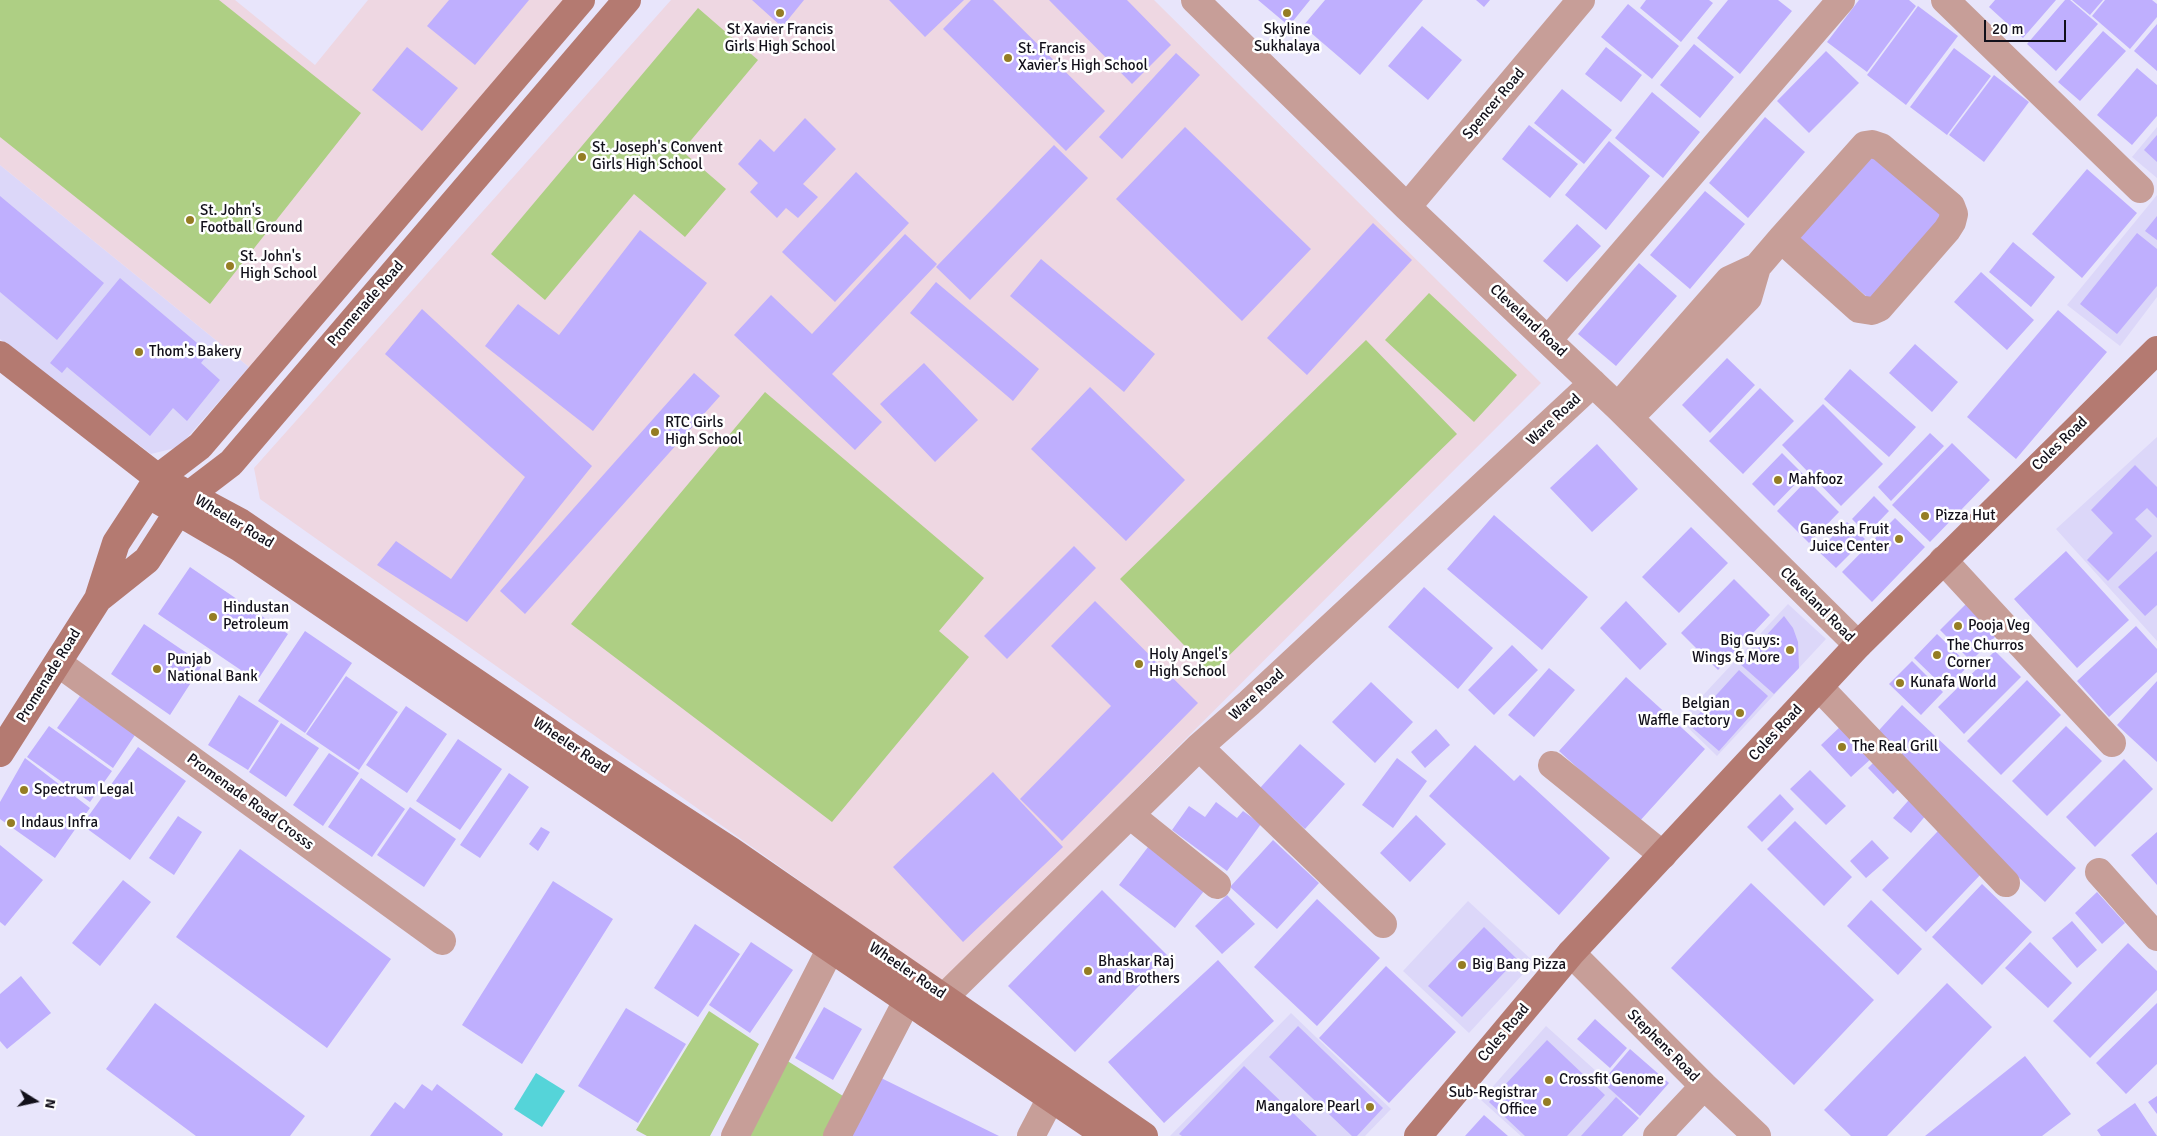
<!DOCTYPE html>
<html>
<head>
<meta charset="utf-8">
<style>
  body { margin:0 }
  #map { position:relative; width:2157px; height:1136px; overflow:hidden; background:#e8e5fb; font-family:Signika,sans-serif }
  canvas { display:block }
  .north { position:absolute; left:10px; top:1076px; width:50px; height:50px; -webkit-text-stroke:4px #fff; paint-order:stroke; rotate:100deg; font-size:14px; font-weight:700; line-height:20px; text-align:center; color:#12101a }
  .north::after { content:''; display:block; margin:auto; width:18px; height:22px; background:#12101a; clip-path:polygon(50% 0,100% 100%,50% 72%,0 100%) }
  .scale { position:absolute; left:1984px; top:20px; width:82px; height:22px; box-sizing:border-box; border:2px solid #12101a; border-top:0; padding-left:6px; font-size:15px; line-height:18px; white-space:nowrap; color:#12101a; -webkit-text-stroke:4px #fff; paint-order:stroke }
</style>
</head>
<body>
<div id="map">
<canvas width="2157" height="1136"></canvas>
<div class="north">N</div>
<div class="scale">20 m</div>
</div>
<script>
const context = document.querySelector('canvas').getContext('2d');
context.lineJoin = 'round';
function fill(path, color) { context.fillStyle = color; context.fill(path, 'evenodd'); }
function stroke(path, color, width, dash) { context.strokeStyle = color; context.lineWidth = width; context.lineCap = dash ? 'butt' : 'round'; context.setLineDash(dash || []); context.stroke(path); }
function drawText(font, color, halo, rows, align = 'center') {
  context.font = font + ' Signika,sans-serif'; context.lineWidth = 5; context.setLineDash([]); context.textBaseline = 'middle'; context.strokeStyle = halo; context.fillStyle = color; for (const [text, x, y, turn = 0] of rows) {
    context.save(); context.translate(x, y); context.rotate((+turn || 0) * Math.PI / 180); context.textAlign = isNaN(turn) ? turn : align; if (halo) context.strokeText(text, 0, 0); context.fillText(text, 0, 0); context.restore();
  }
}
const built = new Path2D(`
  M2157,127V178L2132,157Z
  M0,165L249,367L179,447L151,454L0,339Z
  M2157,195V297L2120,346L2067,305Z
  M2157,437V641L2056,529Z
  M1788,604L1826,639L1717,756L1680,720Z
  M1468,901L1534,962L1469,1033L1403,971Z
  M1291,1013L1391,1109L1365,1136H1170Z
  M1546,1026L1626,1098L1592,1136H1521L1481,1100Z`);
const education = new Path2D(`
  M0,0H235L315,65L368,0H566L249,367L0,165Z
  M671,0H1154L1541,383L943,982L260,499L254,468Z`);
const green = new Path2D(`
  M0,0H219L361,113L210,304L0,137Z
  M698,8L758,60L682,151L726,189L685,237L634,194L545,300L491,254Z
  M1429,293L1517,375L1474,422L1385,340Z
  M1366,340L1457,434L1211,673L1120,579Z
  M765,392L984,578L939,631L969,657L832,822L571,624Z
  M709,1011L759,1044L710,1136H647L636,1130Z
  M786,1060L843,1096L824,1136H746Z`);
const water = new Path2D(`
  M536,1073L565,1091L542,1127L514,1109Z`);
const building = new Path2D(`
  M449,0H529L475,65L427,26Z
  M752,0H804L782,27Z
  M889,0H964L925,37Z
  M971,0H993L1105,111L1066,151L943,29Z
  M1049,0H1127L1171,45L1132,84Z
  M1258,0H1310L1289,26Z
  M1325,0H1423L1360,75L1303,26Z
  M1476,0H1490L1484,7Z
  M1646,0H1709L1713,3L1681,42L1640,8Z
  M1728,0H1778L1792,11L1740,74L1697,38Z
  M1859,0H1909L1916,6L1867,72L1827,42Z
  M1995,0H2056L2023,38L1989,7Z
  M2065,0H2070L2098,24L2056,71L2027,44Z
  M2072,0H2103L2090,15Z
  M2105,0H2152L2157,4V17L2130,49L2092,16Z
  M1628,4L1679,46L1652,79L1601,37Z
  M1918,6L1958,36L1906,105L1867,75Z
  M2157,24V71L2134,51Z
  M1422,26L1462,60L1428,100L1388,66Z
  M2103,31L2126,51L2080,101L2058,82Z
  M1694,44L1734,77L1700,118L1660,85Z
  M407,47L458,88L422,131L372,90Z
  M1606,47L1642,75L1621,102L1585,74Z
  M1954,48L1991,76L1947,135L1910,107Z
  M1826,51L1859,83L1809,133L1777,101Z
  M1176,53L1200,75L1122,159L1099,137Z
  M2137,68L2157,85V116L2132,145L2097,115Z
  M1994,75L2029,102L1984,162L1949,135Z
  M1562,89L1612,130L1584,164L1534,123Z
  M1652,92L1700,132L1663,178L1615,138Z
  M1765,117L1805,152L1748,218L1709,183Z
  M805,118L836,149L803,184L818,197L798,218L786,208L777,218L750,192L758,183L738,164L760,139L774,152Z
  M1529,125L1578,164L1550,198L1502,159Z
  M1185,127L1311,249L1242,321L1116,199Z
  M2157,135V162L2144,150Z
  M1609,141L1650,176L1606,230L1565,195Z
  M1054,145L1088,178L970,300L936,267Z
  M1873,151L1947,213L1873,302L1799,239Z
  M2087,169L2137,213L2082,278L2032,234Z
  M856,172L909,223L835,302L782,252Z
  M1705,191L1745,224L1690,289L1650,255Z
  M0,196L104,283L57,340L0,292Z
  M2157,216V240L2145,231Z
  M1373,223L1412,260L1307,375L1267,338Z
  M1577,224L1601,246L1567,282L1543,261Z
  M640,230L707,283L593,431L485,346L518,304L559,335Z
  M2137,233L2157,249V286L2117,334L2080,304Z
  M905,234L937,264L832,374L882,422L855,450L734,335L771,295L812,334Z
  M2013,242L2055,277L2031,307L1989,272Z
  M1041,259L1155,354L1124,392L1010,296Z
  M1639,263L1677,296L1616,366L1578,334Z
  M1981,272L2034,320L2007,350L1954,302Z
  M120,278L209,353L201,363L220,380L187,421L173,408L150,436L67,367L62,373L50,363Z
  M936,282L1039,369L1013,401L910,313Z
  M422,309L592,466L467,622L377,565L396,541L451,579L525,477L385,354Z
  M2058,310L2107,352L2016,459L1967,417Z
  M1915,344L1958,382L1932,412L1889,373Z
  M1727,358L1755,385L1710,433L1682,405Z
  M924,363L978,420L935,462L880,404Z
  M1850,369L1916,427L1889,457L1824,399Z
  M694,373L720,396L525,614L500,591Z
  M1090,387L1185,480L1126,541L1031,449Z
  M1760,388L1794,421L1743,474L1709,441Z
  M1823,404L1883,464L1841,506L1782,445Z
  M1930,433L1944,446L1891,501L1878,487Z
  M1952,443L1990,480L1930,542L1892,505Z
  M1597,444L1638,489L1592,532L1550,488Z
  M1782,453L1804,475L1774,506L1752,484Z
  M2135,465L2157,487V518L2147,508L2135,519L2152,536L2108,581L2087,560L2113,533L2091,510Z
  M1807,480L1839,512L1809,543L1777,511Z
  M1874,496L1889,511L1867,534L1852,519Z
  M1494,515L1588,597L1542,650L1447,569Z
  M1895,518L1925,547L1872,602L1842,572Z
  M1847,522L1865,539L1836,568L1818,551Z
  M1691,527L1728,563L1679,613L1642,577Z
  M1074,546L1096,568L1007,659L984,636Z
  M2066,551L2129,620L2077,668L2014,599Z
  M2157,551V605L2145,616L2118,587Z
  M190,567L288,634L257,681L158,614Z
  M1734,579L1770,615L1718,670L1681,633Z
  M1424,587L1493,648L1458,689L1388,627Z
  M1095,601L1198,703L1062,841L1020,799L1111,706L1051,646Z
  M1626,601L1667,644L1640,670L1600,628Z
  M1968,602L1999,633L1971,661L1940,630Z
  M1784,616L1793,628L1798,642L1799,668L1774,694L1740,664Z
  M144,624L203,664L170,715L111,674Z
  M2136,626L2157,649V672L2109,717L2077,681Z
  M305,631L352,663L305,733L258,701Z
  M1937,634L1969,665L1946,689L1914,658Z
  M1512,645L1538,670L1494,715L1468,690Z
  M1995,651L2021,677L1964,734L1938,707Z
  M1912,661L1943,692L1921,715L1889,684Z
  M1549,668L1575,690L1534,737L1508,715Z
  M1739,670L1768,696L1719,751L1689,725Z
  M346,676L398,712L359,770L306,734Z
  M1626,677L1705,749L1638,823L1559,751Z
  M2027,680L2061,715L2001,775L1967,741Z
  M2157,681V762L2117,725Z
  M1371,682L1413,722L1375,763L1332,722Z
  M239,695L279,721L248,770L208,745Z
  M80,696L135,735L113,768L57,728Z
  M1902,705L2076,868L2045,902L1871,739Z
  M406,706L447,734L407,793L366,765Z
  M281,723L319,748L286,797L249,772Z
  M1843,724L1873,757L1851,777L1821,745Z
  M49,726L112,771L90,802L27,757Z
  M2066,726L2102,761L2047,816L2012,781Z
  M1436,729L1450,745L1425,768L1411,752Z
  M458,739L502,769L460,830L416,801Z
  M1300,744L1345,784L1305,829L1260,788Z
  M1475,745L1514,781L1520,775L1610,858L1559,915L1429,796Z
  M138,747L186,781L130,860L82,825Z
  M329,753L359,773L323,826L293,805Z
  M1880,756L1905,783L1893,794L1868,768Z
  M25,758L90,808L55,858L0,819V802Z
  M1397,758L1427,781L1393,828L1362,805Z
  M2124,759L2153,789L2095,847L2066,817Z
  M1810,770L1846,806L1826,825L1790,789Z
  M993,772L1063,847L963,942L893,867Z
  M509,773L529,787L480,858L460,845Z
  M361,778L405,809L372,857L328,827Z
  M1915,793L1932,808L1911,833L1893,818Z
  M1780,794L1794,809L1762,842L1747,827Z
  M1216,802L1237,818L1243,811L1261,824L1227,871L1172,830L1189,806L1205,817Z
  M410,807L456,839L424,887L377,855Z
  M1416,815L1446,844L1410,882L1380,853Z
  M178,816L202,832L174,875L149,858Z
  M1795,821L1852,877L1824,906L1767,849Z
  M541,827L550,832L538,851L529,844Z
  M1938,831L1982,873L1926,932L1882,890Z
  M2157,832V885L2131,855Z
  M1273,840L1319,883L1277,929L1230,887Z
  M1872,840L1889,858L1866,878L1850,861Z
  M0,845L43,880L5,926L0,922Z
  M1148,847L1204,891L1175,928L1119,885Z
  M240,849L391,959L327,1048L176,937Z
  M123,880L151,902L100,966L72,943Z
  M553,881L613,919L522,1064L462,1025Z
  M1751,883L1874,1000L1794,1085L1671,968Z
  M1982,884L2032,932L1982,985L1932,937Z
  M1102,890L1168,956L1075,1052L1008,986Z
  M2097,892L2125,923L2102,944L2075,913Z
  M1227,895L1255,924L1222,954L1195,926Z
  M1317,899L1380,958L1317,1026L1254,967Z
  M1871,900L1922,949L1898,975L1847,926Z
  M2072,921L2097,950L2077,968L2052,938Z
  M695,924L740,954L698,1017L654,988Z
  M1484,927L1517,959L1462,1017L1428,986Z
  M751,942L793,970L750,1033L709,1005Z
  M2030,942L2072,983L2048,1008L2005,968Z
  M2128,943L2157,971V990L2090,1058L2053,1021Z
  M1218,960L1274,1021L1164,1123L1108,1062Z
  M1386,966L1456,1032L1389,1103L1319,1038Z
  M21,976L51,1013L7,1049L0,1041V994Z
  M1947,983L1992,1027L1887,1136H1851L1824,1110Z
  M155,1003L305,1116L290,1136H196L106,1069Z
  M2157,1003V1064L2126,1094L2096,1063Z
  M824,1007L862,1029L833,1080L795,1058Z
  M626,1008L686,1044L638,1123L578,1086Z
  M1595,1019L1627,1048L1610,1068L1577,1039Z
  M1298,1026L1383,1108L1357,1136H1352L1269,1057Z
  M1547,1040L1605,1095L1567,1136H1525L1489,1102Z
  M1630,1049L1669,1083L1640,1116L1602,1082Z
  M2025,1056L2071,1114L2042,1136H1925Z
  M1244,1066L1317,1136H1182L1179,1134Z
  M875,1075L999,1136H845Z
  M422,1084L432,1091L437,1084L503,1134L502,1136H370L395,1102L404,1109Z
  M2157,1096V1114L2148,1102Z
  M1616,1097L1639,1118L1622,1136H1581Z
  M2135,1103L2157,1136H2101L2097,1130Z
  M1484,1115L1508,1136H1465Z`);
const street = new Path2D(`
  M1195,0L1407,207L1618,407L1858,645
  M1945,0L2140,189
  M1407,207L1581,0
  M1548,340L1841,0
  M1628,395L1729,280L1757,267
  M1629,418L1748,298L1757,267L1781,239L1859,309L1872,311L1879,308L1947,230L1952,222L1954,214L1951,206L1881,147L1872,144L1865,145L1781,239
  M1943,560L2112,743
  M58,663L442,941
  M1819,687L2006,883
  M1199,747L1383,924
  M1552,765L1663,855
  M1130,815L1217,885
  M2099,872L2157,937
  M1571,953L1704,1086L1757,1136
  M927,1014L1199,747L1249,703L1593,383
  M735,1136L831,948
  M837,1136L907,1001
  M1031,1136L1051,1098
  M1657,1136L1704,1086`);
const secondary = new Path2D(`
  M0,355L158,478L240,522L568,745L731,851L1144,1136
  M151,496L240,548L1107,1136
  M98,599L147,560L189,495L231,463L627,0
  M0,753L98,599L116,543L148,494L158,478L200,446L581,0
  M1418,1136L1571,953L1858,645L2157,350`);
const markers = [
  [780,13,5,"#957d24"],
  [1287,13,5,"#957d24"],
  [1008,58,5,"#957d24"],
  [582,157,5,"#957d24"],
  [190,220,5,"#957d24"],
  [230,266,5,"#957d24"],
  [139,352,5,"#957d24"],
  [655,432,5,"#957d24"],
  [1778,480,5,"#957d24"],
  [1925,516,5,"#957d24"],
  [1899,539,5,"#957d24"],
  [213,617,5,"#957d24"],
  [1958,626,5,"#957d24"],
  [1790,650,5,"#957d24"],
  [1937,655,5,"#957d24"],
  [1139,664,5,"#957d24"],
  [157,669,5,"#957d24"],
  [1900,683,5,"#957d24"],
  [1740,713,5,"#957d24"],
  [1842,747,5,"#957d24"],
  [24,790,5,"#957d24"],
  [11,823,5,"#957d24"],
  [1462,965,5,"#957d24"],
  [1088,971,5,"#957d24"],
  [1549,1080,5,"#957d24"],
  [1547,1102,5,"#957d24"],
  [1370,1107,5,"#957d24"]
];
const poiNames = [
  ["St Xavier Francis",780,30,"center"],
  ["Girls High School",780,47,"center"],
  ["Skyline",1287,30,"center"],
  ["Sukhalaya",1287,47,"center"],
  ["St. Francis",1018,49],
  ["Xavier's High School",1018,66],
  ["St. Joseph's Convent",592,148],
  ["Girls High School",592,165],
  ["St. John's",200,211],
  ["Football Ground",200,228],
  ["St. John's",240,257],
  ["High School",240,274],
  ["Thom's Bakery",149,352],
  ["RTC Girls",665,423],
  ["High School",665,440],
  ["Mahfooz",1788,480],
  ["Pizza Hut",1935,516],
  ["Ganesha Fruit",1889,530,"right"],
  ["Juice Center",1889,547,"right"],
  ["Hindustan",223,608],
  ["Petroleum",223,625],
  ["Pooja Veg",1968,626],
  ["Big Guys:",1780,641,"right"],
  ["Wings & More",1780,658,"right"],
  ["The Churros",1947,646],
  ["Corner",1947,663],
  ["Holy Angel's",1149,655],
  ["High School",1149,672],
  ["Punjab",167,660],
  ["National Bank",167,677],
  ["Kunafa World",1910,683],
  ["Belgian",1730,704,"right"],
  ["Waffle Factory",1730,721,"right"],
  ["The Real Grill",1852,747],
  ["Spectrum Legal",34,790],
  ["Indaus Infra",21,823],
  ["Bhaskar Raj",1098,962],
  ["and Brothers",1098,979],
  ["Big Bang Pizza",1472,965],
  ["Crossfit Genome",1559,1080],
  ["Sub-Registrar",1537,1093,"right"],
  ["Office",1537,1110,"right"],
  ["Mangalore Pearl",1360,1107,"right"]
];
const streetNames = [
  ["Spencer Road",1494,104,-50],
  ["Promenade Road",366,304,-49],
  ["Cleveland Road",1528,321,43],
  ["Ware Road",1554,420,-43],
  ["Coles Road",2060,444,-44],
  ["Wheeler Road",234,522,31],
  ["Cleveland Road",1817,605,45],
  ["Promenade Road",49,676,-58],
  ["Ware Road",1257,695,-42],
  ["Coles Road",1776,733,-47],
  ["Wheeler Road",571,746,34],
  ["Promenade Road Crosss",250,802,36],
  ["Wheeler Road",907,971,34],
  ["Coles Road",1504,1033,-50],
  ["Stephens Road",1663,1046,45]
];
fill(built, '#dcd7f9');
fill(education, '#eed7e2');
fill(green, '#aecf84');
fill(water, '#55d4d9');
fill(building, '#bfaffe');
stroke(street, '#c79e98', 28);
stroke(secondary, '#b47a71', 28);
for (const [x, y, r, color] of markers) { const dot = new Path2D(); dot.arc(x, y, r, 0, 2 * Math.PI); context.fillStyle = color; context.fill(dot); stroke(dot, '#fff', 2); }
drawText('15px', '#12101a', '#fff', poiNames, 'left');
drawText('15px', '#12101a', '#fff', streetNames);
</script>
</body>
</html>
